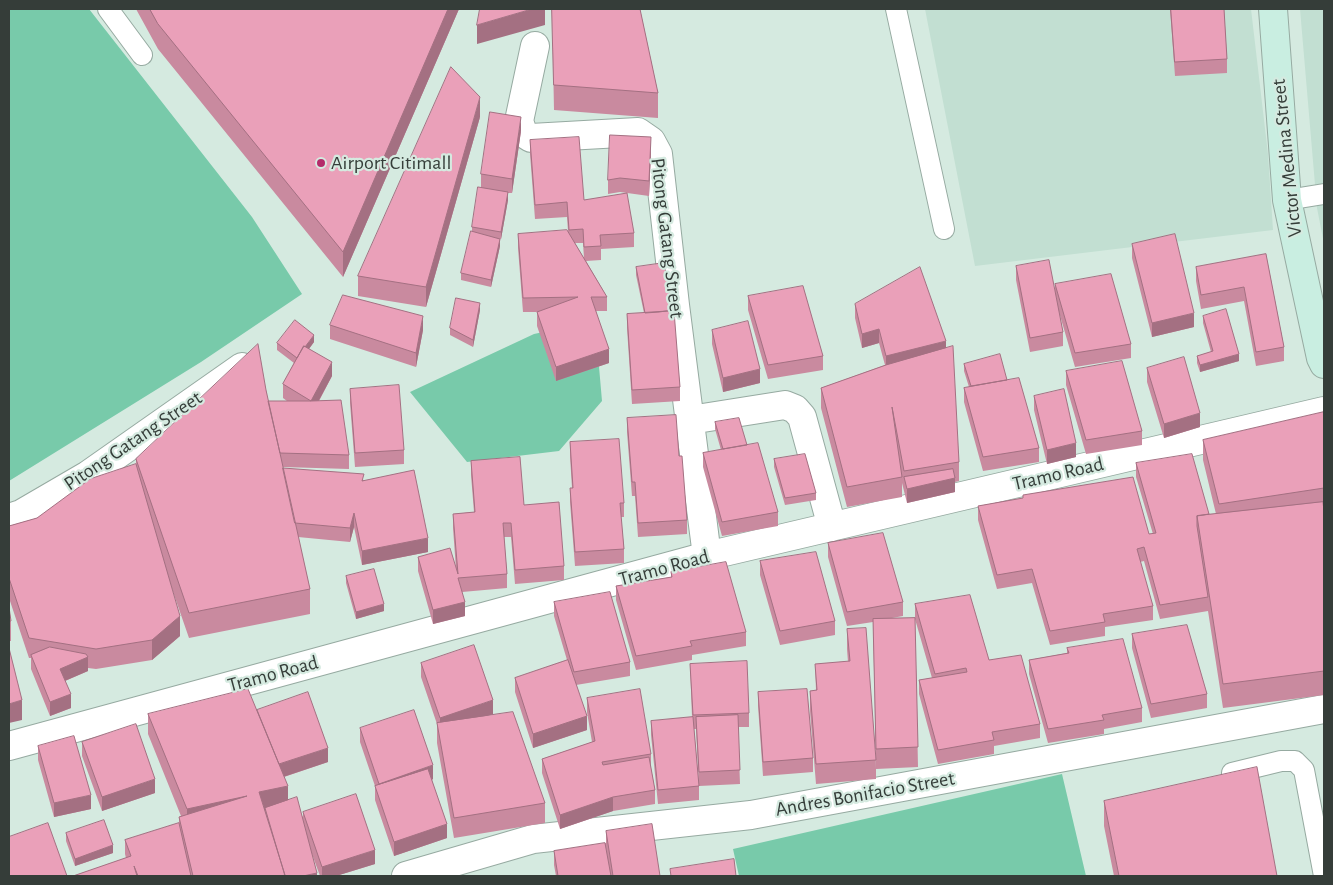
<!DOCTYPE html>
<html>
<head>
<meta charset="utf-8">
<style>
  body { margin:0 }
  #map { position:relative; width:1333px; height:885px; overflow:hidden; background:#d5eae0; font-family:"Alegreya Sans",sans-serif }
  canvas { display:block }
  .frame { position:absolute; inset:0; border:10px solid #353d39; pointer-events:none }
</style>
</head>
<body>
<div id="map">
<canvas width="1333" height="885"></canvas>
<div class="frame"></div>
</div>
<script>
const context = document.querySelector('canvas').getContext('2d');
context.lineJoin = 'round';
function fill(path, color) { context.fillStyle = color; context.fill(path, 'evenodd'); }
function stroke(path, color, width, dash) { context.strokeStyle = color; context.lineWidth = width; context.lineCap = dash ? 'butt' : 'round'; context.setLineDash(dash || []); context.stroke(path); }
function drawText(font, color, halo, rows, align = 'center') {
  context.font = font + ' "Alegreya Sans",sans-serif'; context.lineWidth = 4.5; context.setLineDash([]); context.textBaseline = 'middle'; context.strokeStyle = halo; context.fillStyle = color; for (const [text, x, y, turn = 0] of rows) {
    context.save(); context.translate(x, y); context.rotate((+turn || 0) * Math.PI / 180); context.textAlign = isNaN(turn) ? turn : align; if (halo) context.strokeText(text, 0, 0); context.fillText(text, 0, 0); context.restore();
  }
}
const built = new Path2D(`
  M925,9H1251L1268,154L1273,230L975,266Z
  M1300,9H1324V244L1317,208Z`);
const forest = new Path2D(`
  M9,9H89L252,217L302,294L201,362L9,481Z
  M595,321L602,401L559,451L467,462L410,392L534,334Z
  M1062,774L1086,876H739L733,849Z`);
const service = new Path2D(`
  M108,9L142,55
  M896,9L944,229
  M1287,200L1324,194
  M1232,773L1281,761H1295L1304,770L1324,876`);
const minor = new Path2D(`
  M535,46L519,121L523,133L531,138L638,132L651,141L658,154L675,305L707,556
  M690,420L785,405L795,409L802,417L832,527
  M9,518L21,514L88,475L242,367
  M9,746L707,556L1324,411
  M406,876L533,839L751,815L1324,709`);
const secondary = new Path2D(`
  M1273,9L1287,200L1321,358L1324,364`);
const wall = new Path2D(`
  M136,9H459L343,277L158,49Z
  M552,9H640L658,93V118L554,110Z
  M1170,9H1224L1227,59V73L1175,76Z
  M480,117L426,307L358,296V276Z
  M521,131L512,193H508V200L501,239H500V246L491,287L461,280V273L472,231V227L481,188V174Z
  M530,140L584,200L634,233V247L601,249V260L586,261L607,297V311H596L609,363L556,381L537,326V312H523L518,248V234L568,231L567,217L535,219L530,154ZM575,243H583L584,258Z
  M651,151L649,196L620,192L608,194V180Z
  M1132,244L1194,327L1152,337L1132,258Z
  M1266,254L1284,347V361L1256,366L1244,301L1201,309L1196,281V267Z
  M1016,266L1055,291V284L1131,344V358L1075,367L1059,312L1063,332V346L1030,352L1016,280Z
  M636,267L673,310L680,387V401L632,404L627,328V314L644,313L636,275Z
  M748,296L823,356V370L768,379L748,310Z
  M855,304L946,348L959,462V481L955,482V492L907,503L902,483V497L847,507L821,408V388L885,365L879,343L862,348L855,318Z
  M480,310L473,347L450,335V328Z
  M1203,316L1239,361L1200,372L1197,363V356L1211,352L1203,323Z
  M330,325L423,330L416,367L330,339Z
  M712,330L760,383L723,392L712,344Z
  M314,342L309,349L332,376L319,401L349,455V469L283,467V468L364,480L428,552L362,565L354,527L350,542L298,537L310,589V614L189,638L171,586L180,636L152,660L96,669L88,668V671L65,681L71,708L50,716L31,669V658H29L9,598V526L37,518L136,464V459L266,390L268,401H287L283,398V384L294,363L277,350V343Z
  M964,364L1007,380L1039,448V462L983,471L964,402V388L969,387L964,371Z
  M1147,368L1200,427L1164,438L1147,382Z
  M1066,371L1142,431V445L1086,454L1066,385Z
  M350,389L404,450V464L355,467L350,403Z
  M1034,396L1076,457L1047,464L1034,410Z
  M1324,412V695L1223,708L1208,611L1160,619L1144,561L1140,562L1153,606V620L1105,627V636L1050,645L1032,583L997,589L978,520V506L1023,498V495L1149,534H1153L1136,477V463L1209,514H1216L1203,460V440Z
  M627,418L679,456L687,520V534L638,537L635,496H632L627,432Z
  M715,422L747,445L778,512V526L722,536L703,467V453L721,450L715,429Z
  M570,442L624,503V517H621L624,549V563L575,566L570,502V488H572L570,456Z
  M774,459L816,493V500L785,505L774,467Z
  M471,461L524,505L564,566V580L515,584L511,537H504L507,574V588L462,592L465,616L433,624L418,571V557L456,569L453,528V514L474,512L471,475Z
  M828,543L903,602V616L892,618H915V604L989,660L1040,724V738L994,746V754L938,764L919,694V680L932,678L915,619L918,767L876,769L873,622L847,626L828,557Z
  M760,561L835,621V635L780,645L760,575Z
  M671,572L746,632V646L692,655V660L636,670L616,600V586L671,577Z
  M346,576L384,611L356,619L346,583Z
  M554,602L630,662V676L576,685L587,730L533,748L515,692V678L567,660L554,616Z
  M9,607L11,621V641H9Z
  M847,629L876,760V779L816,784L810,711V691L816,690L815,664L848,662L847,649Z
  M1132,634L1207,694V708L1151,718L1132,648Z
  M1067,648L1142,708V722L1104,729V734L1048,743L1029,674V660L1067,653Z
  M421,663L493,714L488,716L545,803V823L454,838L437,743V724L421,677Z
  M690,664L749,713V727H738L740,784L699,786L696,729H694L699,786V800L658,804L651,735V721L692,717Z
  M758,692L813,758V772L763,776L758,706Z
  M587,698L651,754V768L655,790V804L613,811L560,829L542,773V759L592,742L587,712Z
  M257,710L328,762L284,777L288,800L303,817V812L375,864L336,876H320L312,854L317,876H73L126,858L125,854V840L179,823V817L181,816L148,734V714Z
  M360,728L433,779L432,780L447,838L394,856L375,800V786L360,742Z
  M82,742L155,793L102,811L82,756Z
  M38,746L91,809L54,817L38,760Z
  M1104,801L1277,876H1114L1104,826Z
  M606,831L660,876H556L554,865V851L606,843Z
  M66,833L113,853L75,866L66,841Z`);
const shadedWall = new Path2D(`
  M448,9H459L343,277V252Z
  M532,9H545V25L477,44V25Z
  M480,97V117L426,307V287Z
  M521,117V131L512,193V179Z
  M651,137V151L649,196V181Z
  M508,192V200L501,239V232Z
  M500,239V246L491,287V280Z
  M480,303V310L473,347V340Z
  M1194,313V327L1152,337V323Z
  M423,316V330L416,367V353Z
  M879,329V343L862,348V334Z
  M314,335V342L297,365V358Z
  M946,341V355L886,370V356Z
  M609,349V363L556,381V367Z
  M1239,354V361L1200,372V365Z
  M332,362V376L311,415V401Z
  M760,369V383L723,392V378Z
  M1200,413V427L1164,438V424Z
  M1076,443V457L1047,464V450Z
  M955,478V492L907,503V489Z
  M354,513V527L350,542V528Z
  M428,538V552L362,565V551Z
  M465,602V616L433,624V610Z
  M384,604V611L356,619V612Z
  M180,616V636L152,660V640Z
  M88,657V671L60,683V669Z
  M71,694V708L50,716V702Z
  M22,700V720L9,723V704Z
  M493,700V714L440,732V718Z
  M587,716V730L533,748V734Z
  M328,748V762L277,779V765Z
  M433,765V779L379,798V784Z
  M155,779V793L102,811V797Z
  M288,786V805L265,811L259,792Z
  M91,795V809L54,817V803Z
  M247,796L187,829V809Z
  M613,797V811L560,829V815Z
  M447,824V838L394,856V842Z
  M113,845V853L75,866V859Z
  M375,850V864L336,876H322V867Z
  M317,873V876H303Z`);
const building = new Path2D(`
  M150,9H448L343,252L158,24Z
  M480,9H532L477,25Z
  M552,9H640L658,93L554,85Z
  M1171,9H1224L1227,59L1175,62Z
  M451,67L480,97L426,287L358,276Z
  M490,112L521,117L512,179L481,174Z
  M610,135L651,137L649,181L620,178L608,180Z
  M579,137L584,200L627,193L634,233L600,235L601,246L584,247L583,229L569,230L567,202L535,205L530,140Z
  M478,187L508,192L501,232L472,227Z
  M567,230L607,297H591L609,349L556,367L537,312L578,297L523,298L518,234Z
  M471,231L500,239L491,280L461,273Z
  M1175,234L1194,313L1152,323L1132,244Z
  M1266,254L1284,347L1256,352L1244,287L1201,295L1196,267Z
  M1049,260L1063,332L1030,338L1016,266Z
  M664,263L673,310L659,312L645,313L636,267Z
  M920,267L946,341L886,356L879,329L862,334L855,304Z
  M1111,274L1131,344L1075,353L1055,284Z
  M803,286L823,356L768,365L748,296Z
  M343,295L423,316L416,353L330,325Z
  M456,298L480,303L473,340L450,328Z
  M1226,309L1239,354L1200,365L1197,356L1213,351L1203,316Z
  M674,311L680,387L632,390L627,314Z
  M295,320L314,335L305,347L304,346L297,358L277,343Z
  M748,321L760,369L723,378L712,330Z
  M258,344L266,390L310,589L189,613L136,459Z
  M304,346L332,362L311,401L341,400L349,455L280,453L268,401H311L283,384Z
  M953,346L959,462L904,471L892,407L902,477L847,487L821,388L886,365Z
  M1000,354L1007,380L971,386L964,364Z
  M1184,357L1200,413L1164,424L1147,368Z
  M1122,361L1142,431L1086,440L1066,371Z
  M1019,378L1039,448L983,457L964,388Z
  M399,385L404,450L355,453L350,389Z
  M1064,389L1076,443L1047,450L1034,396Z
  M1324,412V488L1219,504L1203,440Z
  M676,415L679,456H682L687,520L638,523L635,482H632L627,418Z
  M739,418L747,445L723,449L715,422Z
  M619,439L624,503H620L624,549L575,552L570,488H573L570,442Z
  M758,443L778,512L722,522L703,453Z
  M805,454L816,493L785,498L774,459Z
  M1192,454L1209,514L1197,516V526L1208,597L1160,605L1144,547L1137,549L1153,606L1103,614L1105,622L1050,631L1032,569L997,575L978,506L1023,498V495L1133,477L1149,534L1156,533L1136,463Z
  M520,457L524,505L559,502L564,566L515,570L511,523H503L507,574L458,578L465,602L433,610L418,557L450,548L458,574L453,514L475,512L471,461Z
  M136,464L180,616L152,640L96,649L29,638L9,578V526L37,518L90,479Z
  M283,468L364,474L362,481L414,470L428,538L362,551L354,513L350,528L295,523Z
  M953,469L955,478L907,489L904,477Z
  M1323,502L1324,511V671L1223,684L1197,516Z
  M883,533L903,602L847,612L828,543Z
  M816,552L835,621L780,631L760,561Z
  M726,562L746,632L690,641L692,646L636,656L616,586L672,577L671,572Z
  M374,569L384,604L356,612L346,576Z
  M610,592L630,662L574,672L554,602Z
  M970,595L989,660L1021,655L1040,724L992,732L994,740L938,750L919,680L967,672L966,668L935,674L915,604Z
  M9,607L11,621H9Z
  M915,618L918,747L876,749L873,619Z
  M1187,625L1207,694L1151,704L1132,634Z
  M866,628L876,760L816,764L810,691L817,690L815,664L850,661L847,629Z
  M1123,639L1142,708L1102,715L1104,720L1048,729L1029,660L1069,653L1067,648Z
  M474,645L493,700L440,718L421,663Z
  M50,647L86,654L88,657L60,669L71,694L50,702L31,655Z
  M9,648L22,700L9,704Z
  M568,660L587,716L533,734L515,678Z
  M747,661L749,713L693,715L690,664Z
  M248,689L288,786L259,792L285,875L281,876H193L179,817L247,796L187,809L148,714Z
  M640,689L651,754L602,762L603,765L649,757L655,790L613,797L560,815L542,759L595,741L587,698Z
  M807,689L813,758L763,762L758,692Z
  M308,692L328,748L279,764L257,710Z
  M414,710L433,765L379,784L360,728Z
  M513,712L545,803L454,818L437,723Z
  M738,715L740,770L699,772L696,717Z
  M693,717L699,786L658,790L651,721Z
  M136,724L155,779L102,797L82,742Z
  M74,736L91,795L54,803L38,746Z
  M1257,767L1277,876H1119L1104,801Z
  M428,769L447,824L394,842L375,786Z
  M356,794L375,850L322,867L303,812Z
  M297,797L317,873L303,876H285L265,808Z
  M104,820L113,845L75,859L66,833Z
  M48,823L67,876H9V837Z
  M179,823L191,876H138L134,866L137,876H73L131,856L125,840Z
  M652,824L660,876H613L606,831Z
  M605,843L611,876H558L554,851Z
  M734,859L736,876H671L670,869Z`);
const markers = [
  [321,163,5,"#b42b6a"]
];
const streetNames = [
  ["Victor Medina Street",1287,158,-96],
  ["Pitong Gatang Street",667,238,83],
  ["Pitong Gatang Street",133,441,-34],
  ["Tramo Road",1058,474,-13],
  ["Tramo Road",664,568,-15],
  ["Tramo Road",273,674,-15],
  ["Andres Bonifacio Street",865,794,-10]
];
const poiNames = [
  ["Airport Citimall",331,163]
];
fill(built, '#c2dfd2');
fill(forest, '#78caaa');
stroke(service, '#96aaa1', 22);
stroke(minor, '#96aaa1', 30);
stroke(secondary, '#96aaa1', 30);
stroke(service, '#fff', 20);
stroke(minor, '#fff', 28);
stroke(secondary, '#c9eee1', 28);
fill(wall, '#c98a9f');
fill(shadedWall, '#a47082');
fill(building, '#eaa0b9');
stroke(building, '#a47082', 1);
for (const [x, y, r, color] of markers) { const dot = new Path2D(); dot.arc(x, y, r, 0, 2 * Math.PI); context.fillStyle = color; context.fill(dot); stroke(dot, '#d5eae0', 2); }
drawText('20px', '#353d39', '#d5eae0', streetNames);
drawText('20px', '#353d39', '#d5eae0', poiNames, 'left');
</script>
</body>
</html>
